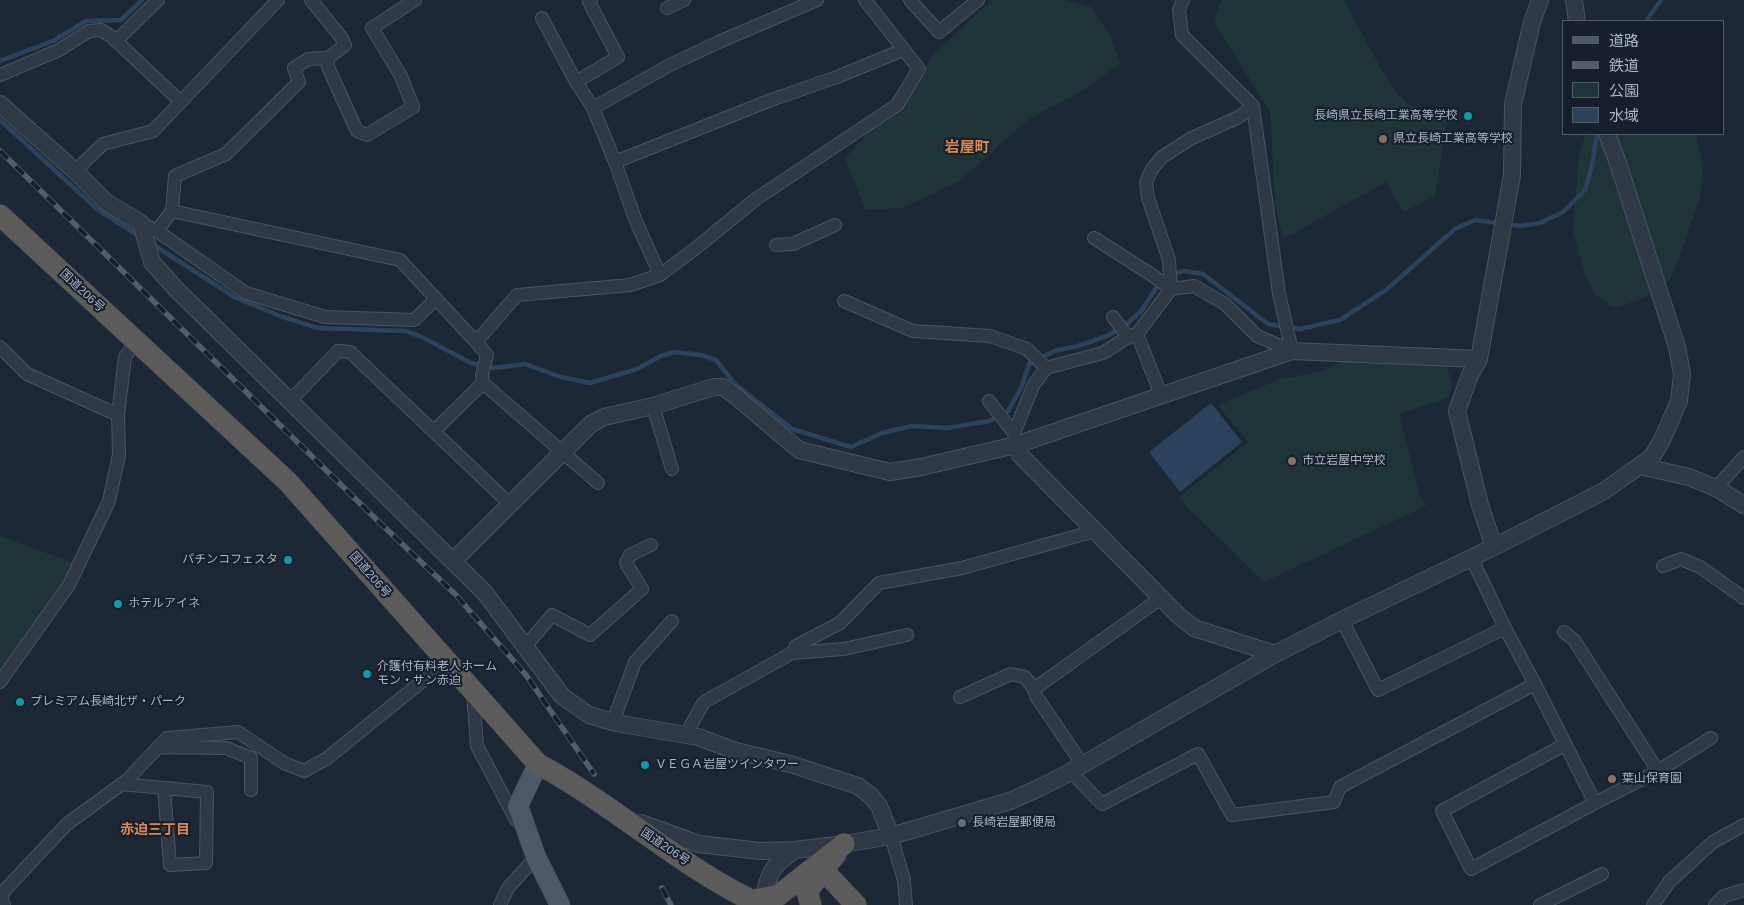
<!DOCTYPE html>
<html>
<head>
<meta charset="utf-8">
<style>
  body { margin:0 }
  #map { position:relative; width:1744px; height:905px; overflow:hidden; background:#1d2836; font-family:Arial,"Noto Sans JP",sans-serif }
  canvas { display:block }
  .legend { position:absolute; left:1562px; top:20px; width:162px; height:115px; box-sizing:border-box; background:#161f2b; border:1px solid #515b69; margin:0; padding:6px 9px; list-style:none; font-size:15px; color:#aab5c5 }
  .legend li { display:flex; align-items:center; gap:10px; height:25px }
  .legend b { width:25px; border:1px solid #515b69 }
</style>
</head>
<body>
<div id="map">
<canvas width="1744" height="905"></canvas>
<ul class="legend">
<li><b style="height:6px;background:#4e5967"></b>道路</li>
<li><b style="height:6px;background:#525e6f"></b>鉄道</li>
<li><b style="height:14px;background:#1f3537"></b>公園</li>
<li><b style="height:14px;background:#2d435d"></b>水域</li>
</ul>
</div>
<script>
const context = document.querySelector('canvas').getContext('2d');
context.lineJoin = 'round';
function fill(path, color) { context.fillStyle = color; context.fill(path, 'evenodd'); }
function stroke(path, color, width, dash) { context.strokeStyle = color; context.lineWidth = width; context.lineCap = dash ? 'butt' : 'round'; context.setLineDash(dash || []); context.stroke(path); }
function drawText(font, color, halo, rows, align = 'center') {
  context.font = font + ' Arial,"Noto Sans JP",sans-serif'; context.lineWidth = 4; context.setLineDash([]); context.textBaseline = 'middle'; context.strokeStyle = halo; context.fillStyle = color; for (const [text, x, y, turn = 0] of rows) {
    context.save(); context.translate(x, y); context.rotate((+turn || 0) * Math.PI / 180); context.textAlign = isNaN(turn) ? turn : align; if (halo) context.strokeText(text, 0, 0); context.fillText(text, 0, 0); context.restore();
  }
}
const green = new Path2D(`
  M992,0H1066L1091,7L1110,36L1120,63L1087,88L1029,119L958,182L902,208L865,210L845,158L912,86L935,53Z
  M1221,0H1344C1357,23 1391,94 1410,105C1421,111 1438,110 1449,110L1435,196L1404,212L1386,182L1283,239L1275,205L1270,112L1214,22Z
  M1586,134H1696L1703,166L1700,197L1680,256L1670,280L1642,299L1614,308L1594,293L1583,270L1573,230L1579,153Z
  M1345,360L1446,366L1453,385L1448,398L1399,414L1420,495L1426,506L1264,582L1178,498L1248,442L1217,405L1280,379L1323,371Z
  M0,536L74,563L56,597L0,674Z`);
const water = new Path2D(`
  M1211,403L1242,442L1180,492L1149,452Z`);
const stream = new Path2D(`
  M1646,21L1661,0
  M0,61L53,41L86,21L121,20L142,0
  M0,120L97,209L139,236
  M152,244L236,298L283,317L318,328L405,331L420,336L471,363L494,368L525,364L561,377L590,383L637,369L661,356L674,352L701,355L716,360L735,384L792,429L851,447L882,433L911,426L947,428L989,421L1008,411L1021,388L1029,364L1054,351L1078,346L1107,336L1127,324L1142,310L1160,282
  M1172,274L1184,271L1203,274L1268,324L1300,329L1340,320L1386,290L1455,229L1475,220L1520,226L1540,223L1563,212L1585,190L1592,166L1597,134`);
const minor = new Path2D(`
  M311,0L341,37L345,45L328,58
  M910,0L939,32L978,0
  M1183,0L1179,10L1182,35L1253,106L1279,294L1292,351
  M667,8L684,0
  M542,18L576,82L618,57L589,2L591,0
  M116,41L158,0
  M0,75L59,50L89,31L101,30L112,37L181,102
  M576,82L593,108L615,162L635,219L660,275
  M593,108L670,65L721,41L817,0
  M615,162L771,100L837,77L903,50
  M75,171L103,144L153,131L278,0
  M172,211L400,260L476,342
  M141,223L157,231L172,211L175,176L226,154L299,82L294,68L308,59L328,58V67L357,131L367,135L413,107L401,76L372,28L415,0
  M157,231L246,293L325,317L414,320L436,299
  M1094,238L1152,275L1171,289
  M776,245L793,244L835,225
  M1171,289L1169,260L1148,198L1146,182L1152,169L1162,157L1192,138L1239,117L1253,106
  M844,301L913,331L990,336L1027,349L1046,368
  M1113,317L1128,337
  M1137,334L1161,395
  M0,347L27,374L118,415
  M483,383L482,375L487,355L476,342L517,295L630,285L660,275L696,248L756,199L897,105L919,69L865,0
  M989,401L1014,433
  M289,402L338,351L350,352L509,503
  M653,406L672,469
  M434,431L483,383L598,483
  M1016,445L1014,433L1033,386L1046,368L1103,353L1128,337L1137,334L1171,289L1194,286L1225,304L1257,336L1292,351
  M1716,488L1744,457
  M1471,557L1505,628L1535,684L1595,803L1471,869L1442,811L1564,745
  M1663,566L1681,559L1700,567L1744,598
  M1342,620L1378,690L1505,628
  M1564,632L1574,640L1658,771
  M525,647L552,615L590,635L642,589L626,563L630,555L651,545
  M792,653L844,649L907,635
  M0,682L69,585L109,501L119,455L118,415L125,357L136,342
  M473,693L477,746L516,820
  M960,697L1011,674L1025,677L1034,689
  M613,722L635,662L672,621
  M686,734L704,702L792,653L796,646L840,623L879,583L962,568L1095,531
  M158,747L226,748L251,758V790
  M1083,765L1036,696L1034,689L1161,598
  M1071,772L1102,804L1198,754L1232,815L1334,802L1340,787L1535,684
  M121,784L164,788L170,865L206,863L207,792L164,788
  M1595,803L1658,771L1711,738
  M891,836L904,880L906,905
  M4,905L1,900L4,891L67,824L126,781L167,738L238,732L284,763L304,771L326,759L446,662
  M500,905L508,888L536,857L534,853
  M1540,905L1602,874
  M1653,905L1669,882L1713,842L1744,825
  M1715,905L1724,896L1744,890`);
const tertiary = new Path2D(`
  M1574,0L1577,21
  M0,104L75,171L107,203L141,223L152,262L174,287L485,593L562,696L589,715L616,723L698,737L736,751L790,764L858,786L871,796L879,806L891,836
  M1016,445L1020,455L1179,616L1194,628L1275,654
  M1640,466L1689,477L1716,488L1744,505
  M1494,547L1480,505L1457,411L1470,375L1479,359L1512,175L1513,104L1532,22L1540,0
  M453,561L591,424L604,417L653,406L714,387H723L733,394L799,450L890,472L921,467L1016,445L1292,351L1479,359
  M641,823L699,844L760,851L795,850L844,844L891,836L1010,801L1037,789L1063,776L1275,654L1342,620L1494,547L1604,491L1652,457L1663,438L1679,401L1682,374L1677,347L1618,163L1607,134
  M771,905L764,895C770,869 774,865 795,850`);
const primary = new Path2D(`
  M538,764L518,806L536,857L560,905`);
const trunk = new Path2D(`
  M0,215L288,482L538,764C615,805 681,868 761,905
  M836,854L823,870L856,905
  M751,901L779,895L844,844
  M811,905L807,892L823,870`);
const rail = new Path2D(`
  M0,151L379,522L455,594L526,675L594,774
  M662,888L671,905`);
const markers = [
  [1468,116,5,"#0f9aa8"],
  [1383,139,5,"#8d6e63"],
  [1292,461,5,"#8d6e63"],
  [288,560,5,"#0f9aa8"],
  [118,604,5,"#0f9aa8"],
  [367,674,5,"#0f9aa8"],
  [20,702,5,"#0f9aa8"],
  [645,765,5,"#0f9aa8"],
  [1612,779,5,"#8d6e63"],
  [962,823,5,"#5c6f8a"]
];
const poiNames = [
  ["長崎県立長崎工業高等学校",1458,116,"right"],
  ["県立長崎工業高等学校",1393,139],
  ["市立岩屋中学校",1302,461],
  ["パチンコフェスタ",278,560,"right"],
  ["ホテルアイネ",128,604],
  ["介護付有料老人ホーム",377,667],
  ["モン・サン赤迫",377,681],
  ["プレミアム長崎北ザ・パーク",30,702],
  ["ＶＥＧＡ岩屋ツインタワー",655,765],
  ["葉山保育園",1622,779],
  ["長崎岩屋郵便局",972,823]
];
const streetNames = [
  ["国道206号",82,291,43],
  ["国道206号",370,575,49],
  ["国道206号",665,847,34]
];
const neighbourhoodNames = [
  ["赤迫三丁目",155,830]
];
const quarterNames = [
  ["岩屋町",967,148]
];
fill(green, '#1f3537');
fill(water, '#2d435d');
stroke(stream, '#2d435d', 4.5);
stroke(minor, '#4b5562', 14);
stroke(tertiary, '#4b5562', 18);
stroke(primary, '#3a4350', 21);
stroke(trunk, '#3b4551', 22);
stroke(minor, '#303a47', 12);
stroke(tertiary, '#303a47', 16);
stroke(primary, '#4e5967', 20);
stroke(trunk, '#5e5c5a', 21);
stroke(rail, '#525e6f', 5.5);
stroke(rail, '#161f2b', 4, [11]);
for (const [x, y, r, color] of markers) { const dot = new Path2D(); dot.arc(x, y, r, 0, 2 * Math.PI); context.fillStyle = color; context.fill(dot); stroke(dot, '#161f2b', 2); }
drawText('12px', '#aab5c5', '#161f2b', poiNames, 'left');
drawText('12px', '#aab5c5', '#161f2b', streetNames);
drawText('bold 14px', '#db884f', '#161f2b', neighbourhoodNames);
drawText('bold 15px', '#db884f', '#161f2b', quarterNames);
</script>
</body>
</html>
